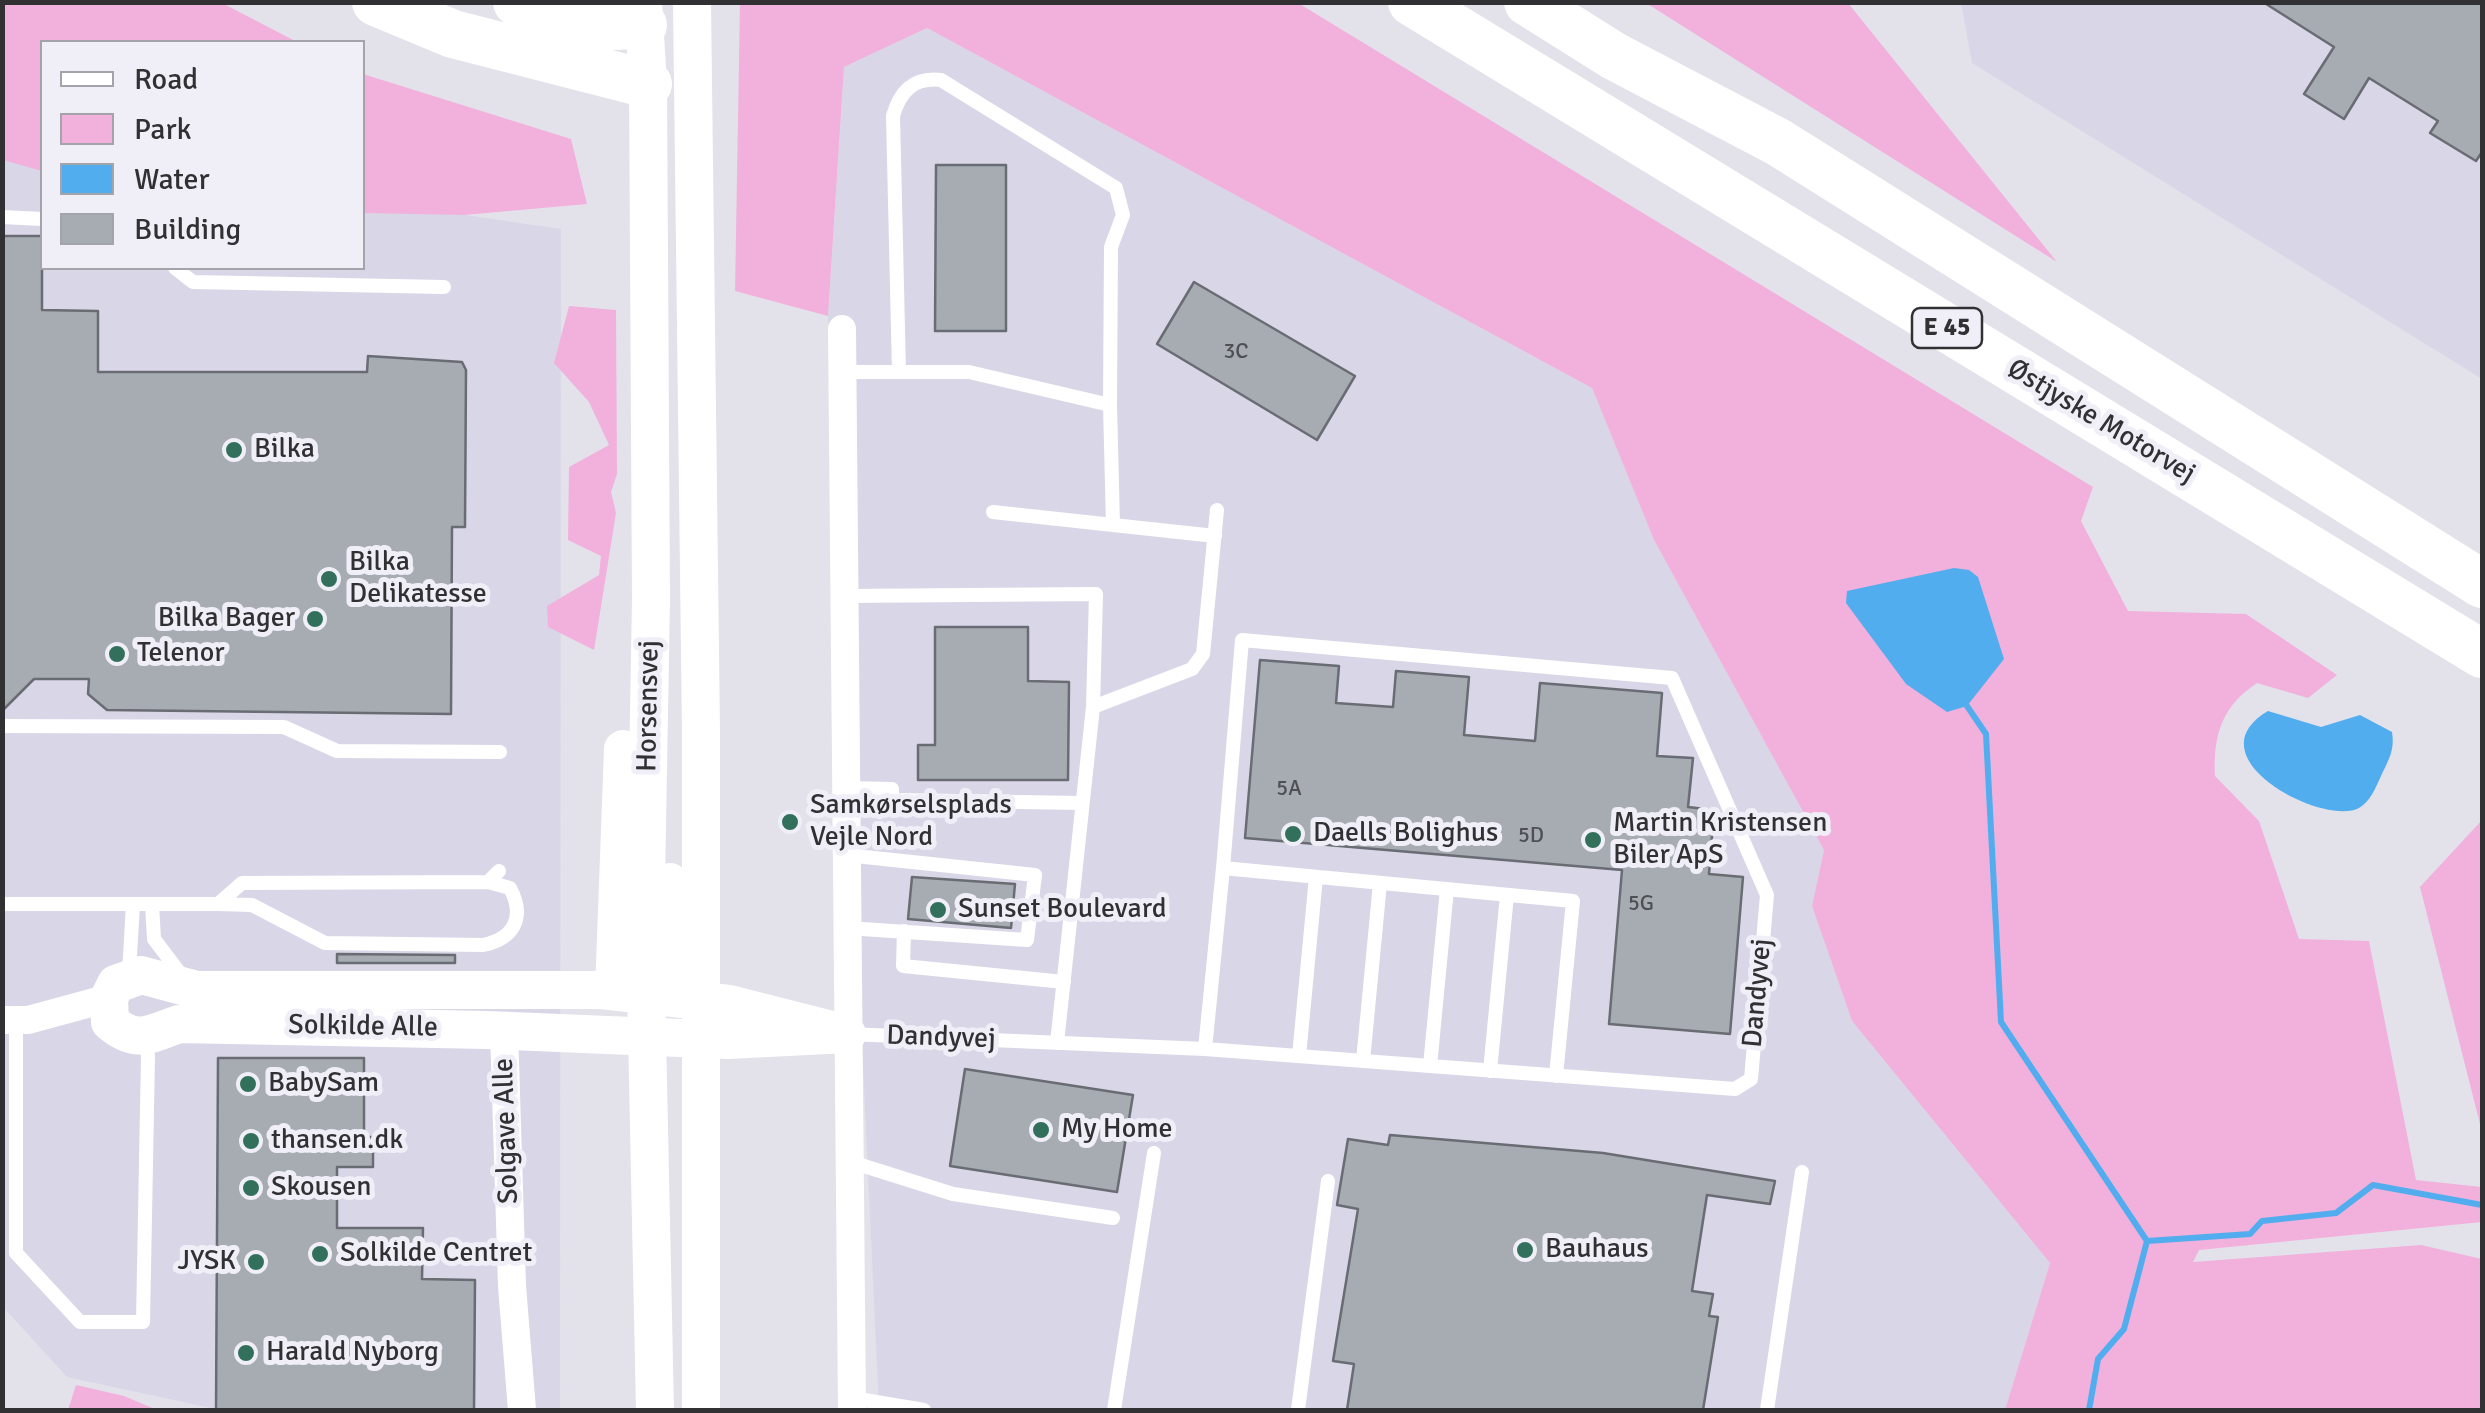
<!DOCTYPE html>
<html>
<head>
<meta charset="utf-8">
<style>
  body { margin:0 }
  #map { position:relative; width:2485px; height:1413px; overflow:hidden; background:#e3e2eb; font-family:Signika,sans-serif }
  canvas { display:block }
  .frame { position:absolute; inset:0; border:5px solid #313134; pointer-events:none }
  .legend { position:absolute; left:40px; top:40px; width:325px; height:230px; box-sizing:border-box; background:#f0eff8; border:2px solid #a4a3aa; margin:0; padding:12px 18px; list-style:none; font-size:30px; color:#313134 }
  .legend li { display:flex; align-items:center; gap:20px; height:50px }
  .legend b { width:50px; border:2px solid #a4a3aa }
</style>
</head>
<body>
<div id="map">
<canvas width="2485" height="1413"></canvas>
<div class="frame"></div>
<ul class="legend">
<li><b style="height:12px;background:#fff"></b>Road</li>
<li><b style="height:28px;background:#f1b1dc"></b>Park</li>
<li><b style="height:28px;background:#51adee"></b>Water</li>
<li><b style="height:28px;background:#a7abb2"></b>Building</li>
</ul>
</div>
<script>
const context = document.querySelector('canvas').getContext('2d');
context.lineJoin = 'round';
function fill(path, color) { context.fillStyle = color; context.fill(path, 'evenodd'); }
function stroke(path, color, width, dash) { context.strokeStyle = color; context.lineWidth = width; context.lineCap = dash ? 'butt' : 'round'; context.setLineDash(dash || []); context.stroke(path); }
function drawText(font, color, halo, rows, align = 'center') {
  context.font = font + ' Signika,sans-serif'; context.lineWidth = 10; context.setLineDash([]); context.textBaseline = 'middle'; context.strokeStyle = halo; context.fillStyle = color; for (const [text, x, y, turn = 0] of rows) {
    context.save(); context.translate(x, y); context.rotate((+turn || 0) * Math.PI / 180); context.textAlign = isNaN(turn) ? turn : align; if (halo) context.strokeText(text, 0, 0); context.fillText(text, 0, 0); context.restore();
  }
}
const built = new Path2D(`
  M1961,3H2482V379L1972,63Z
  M927,28L1592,388L1654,540L1824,850L1812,906L1852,1021L2050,1263L2005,1410H879L828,316L844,67Z
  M3,148L42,153V268H362L363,200L561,229L560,1410H220L67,1377L3,1307Z`);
const green = new Path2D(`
  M2,3H222L297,42H42V171L3,160Z
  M740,3H1298L2093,487L2081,521L2128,611L2246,614L2337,675L2308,698L2257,683C2222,706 2213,735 2215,776L2259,821L2299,939L2369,941L2416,1180L2482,1187V1222L2199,1250L2193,1262L2421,1245L2482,1259V1410H2005L2050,1263L1852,1021L1812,906L1824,850L1654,540L1592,388L927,28L844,67L828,316L735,291Z
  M1646,3H1848L2057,262Z
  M363,74L571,139L587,204L464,215L363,213Z
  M569,306L616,310L617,474L611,492L616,513L594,650L548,627L547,606L599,575L601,556L568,540L569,467L609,445L589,402L554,363Z
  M2482,820V1132L2420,887Z
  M76,1385L124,1396L157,1410H68Z`);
const water = new Path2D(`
  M1954,568L1969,570L1978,577L2004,659L1967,706L1947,712L1906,684L1846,603L1847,591Z
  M2268,711L2321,727L2360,715L2392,732C2395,750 2389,759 2381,776C2376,787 2370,802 2359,808C2323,827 2190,757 2268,711Z`);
const stream = new Path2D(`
  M1967,706L1986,734L2001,1022L2147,1241L2124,1329L2098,1359L2089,1410
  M2147,1241L2250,1234L2262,1221L2336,1213L2373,1185L2482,1205`);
const building = new Path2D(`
  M2263,2H2482V152L2476,161L2430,133L2438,121L2369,78L2344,119L2304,94L2334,47Z
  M936,165H1006V331H935Z
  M2,236H42V310L98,311V372H367L368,356L462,362L466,370L465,527H452L451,714L107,710L88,694L89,679H34L2,711Z
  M1194,282L1355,376L1317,440L1157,344Z
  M935,627H1028V681L1069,682L1068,780H918V745H935Z
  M1260,660L1339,666L1336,703L1393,707L1396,671L1469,677L1464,735L1535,741L1540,683L1662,693L1657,756L1693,758L1688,807L1714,810L1709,874L1743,877L1730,1034L1609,1024L1622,870L1245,838Z
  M912,877L1015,884L1011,928L908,919Z
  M337,954L455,955V963H337Z
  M218,1058H364V1137H373V1167H337V1228H423L422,1279L475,1280L474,1410H216Z
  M965,1069L1133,1095L1117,1192L950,1166Z
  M1390,1135L1603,1153L1775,1181L1770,1204L1707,1195L1692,1291L1713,1294L1709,1316L1718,1317L1703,1410H1347L1354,1364L1333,1361L1358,1209L1337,1205L1348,1139L1388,1145Z`);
const lane = new Path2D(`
  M2,217L42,219
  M175,268L193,282L444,287
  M842,372H969L1110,405L1111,247L1123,215L1116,188L941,80C914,77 900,91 893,116L899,372
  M1110,405L1113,525
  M993,512L1215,536
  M844,596L1096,594L1093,707L1057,1043
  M1093,707L1192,669L1203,654L1217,510
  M2,726L284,727L337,751L500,752
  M845,788L892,789V800L1082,803
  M846,855L1035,875L1027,940L847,928
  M2,904H218L242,883L488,882L499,871
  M152,904L154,939L182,976
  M218,904L252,905L325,943L483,945C513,939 526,918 510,888L488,882
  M904,931L903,966L1064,982
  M129,973L133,904
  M16,1020V1253L80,1322H143L148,1056L145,1038
  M848,1034L1205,1049L1735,1089L1751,1079L1767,895L1672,678L1242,640L1223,868
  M1205,1049L1223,868L1573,901L1556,1076
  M1299,1056L1316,877
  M1363,1061L1380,883
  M1430,1066L1447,889
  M1490,1071L1507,895
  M848,1161L953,1194L1113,1218
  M852,1398L924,1410
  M1114,1410L1154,1153
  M1298,1410L1328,1181
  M1767,1410L1802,1172`);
const street = new Path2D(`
  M842,329L852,1410
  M2,1020H28L109,998
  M504,1030L512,1286L522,1410`);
const secondary = new Path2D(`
  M643,2L648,84L651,600L645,939L655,1410
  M692,2L701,733V1410
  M670,882L673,997
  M141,975L197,990H601L729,1004L847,1034L728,1040L487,1030L179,1024C150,1034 137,1045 110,1022L109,998L116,984Z
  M614,991L623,749`);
const highway = new Path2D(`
  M376,2L453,34L648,84
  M517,2L610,26L643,25
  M1412,2L2482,654
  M1528,2L1614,56L1778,142L2482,584`);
const markers = [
  [234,450,10,"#33705c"],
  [329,579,10,"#33705c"],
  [315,619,10,"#33705c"],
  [117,654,10,"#33705c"],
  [790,822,10,"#33705c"],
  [1293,834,10,"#33705c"],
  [1593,840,10,"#33705c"],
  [938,910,10,"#33705c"],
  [248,1084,10,"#33705c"],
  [1041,1130,10,"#33705c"],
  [251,1141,10,"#33705c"],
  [251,1188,10,"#33705c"],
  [1525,1250,10,"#33705c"],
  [320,1254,10,"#33705c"],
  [256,1262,10,"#33705c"],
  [246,1353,10,"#33705c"]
];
const numberNames = [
  ["3C",1236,352],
  ["5A",1289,789],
  ["5D",1531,836],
  ["5G",1641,904]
];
const shields = [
  [1947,328,70]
];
const shieldNames = [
  ["E 45",1947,328]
];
const streetNames = [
  ["Østjyske Motorvej",2101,422,31],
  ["Horsensvej",649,706,-89],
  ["Dandyvej",1758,993,-85],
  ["Solkilde Alle",363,1027,1],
  ["Dandyvej",941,1038,2],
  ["Solgave Alle",507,1131,-92]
];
const poiNames = [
  ["Bilka",254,450],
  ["Bilka",349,563],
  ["Delikatesse",349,595],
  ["Bilka Bager",295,619,"right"],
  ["Telenor",137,654],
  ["Samkørselsplads",810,806],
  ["Vejle Nord",810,838],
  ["Martin Kristensen",1613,824],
  ["Biler ApS",1613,856],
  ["Daells Bolighus",1313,834],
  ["Sunset Boulevard",958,910],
  ["BabySam",268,1084],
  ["My Home",1061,1130],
  ["thansen.dk",271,1141],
  ["Skousen",271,1188],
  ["Bauhaus",1545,1250],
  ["Solkilde Centret",340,1254],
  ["JYSK",236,1262,"right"],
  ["Harald Nyborg",266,1353]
];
fill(built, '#d9d7e7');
fill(green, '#f1b1dc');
fill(water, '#51adee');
stroke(stream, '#51adee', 6);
fill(building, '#a7abb2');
stroke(building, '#696c73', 2.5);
stroke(lane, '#fff', 14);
stroke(street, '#fff', 28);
stroke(secondary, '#fff', 38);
stroke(highway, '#fff', 48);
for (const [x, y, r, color] of markers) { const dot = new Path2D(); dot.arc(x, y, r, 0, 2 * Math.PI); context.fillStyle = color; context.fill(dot); stroke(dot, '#f0eff8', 4); }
drawText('22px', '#4e5054', null, numberNames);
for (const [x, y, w] of shields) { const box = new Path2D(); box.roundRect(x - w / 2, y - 20, w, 40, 8); context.fillStyle = '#f0eff8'; context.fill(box); stroke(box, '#313134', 2.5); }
drawText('bold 25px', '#313134', null, shieldNames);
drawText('28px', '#313134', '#f0eff8', streetNames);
drawText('28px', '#313134', '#f0eff8', poiNames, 'left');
</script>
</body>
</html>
